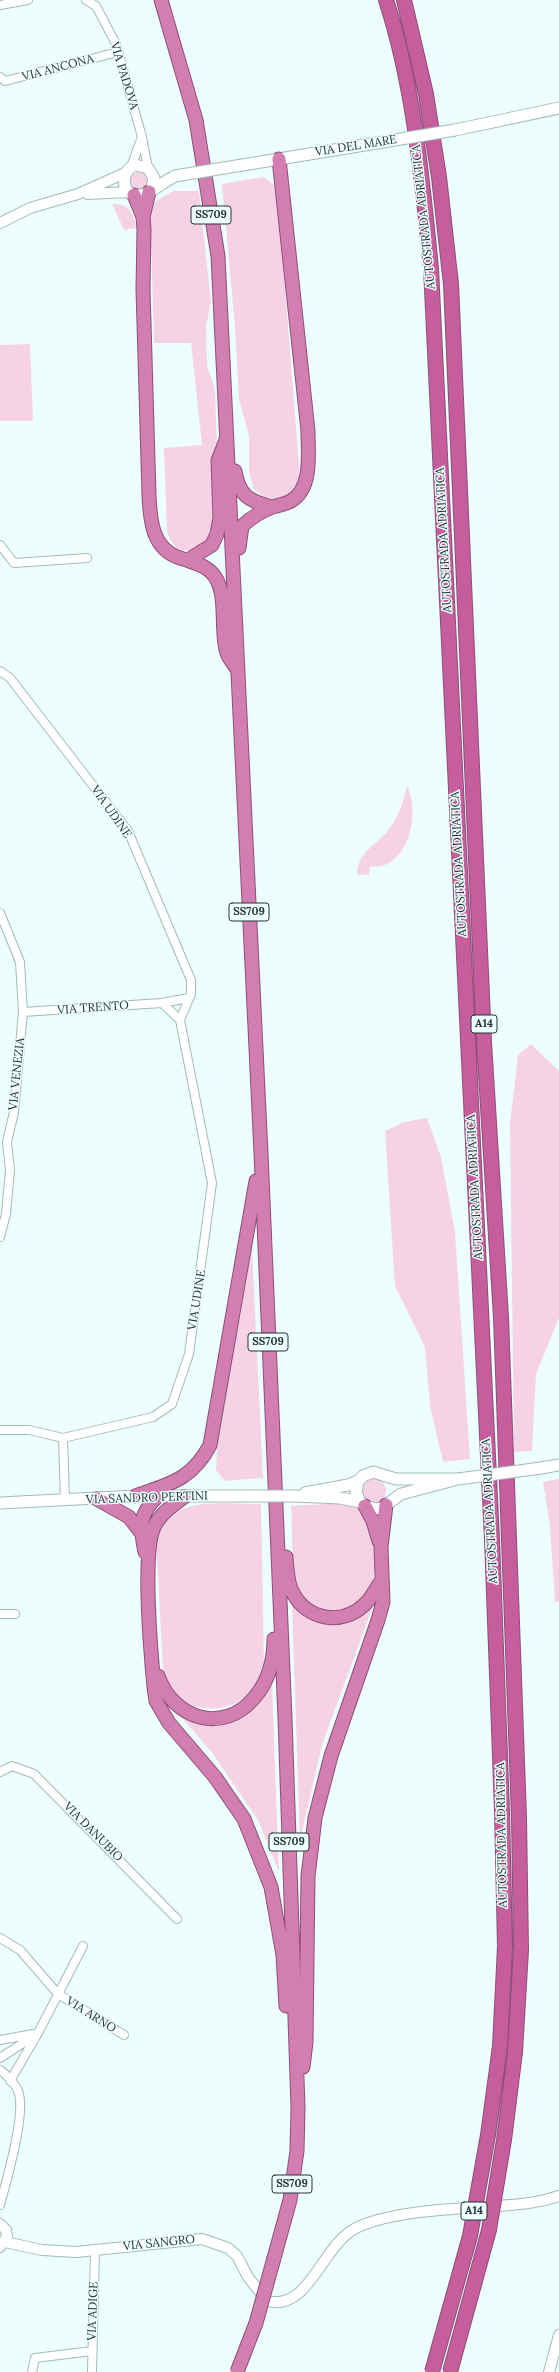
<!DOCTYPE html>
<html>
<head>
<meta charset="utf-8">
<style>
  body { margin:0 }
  canvas { display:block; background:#edfefe }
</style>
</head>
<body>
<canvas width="559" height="2372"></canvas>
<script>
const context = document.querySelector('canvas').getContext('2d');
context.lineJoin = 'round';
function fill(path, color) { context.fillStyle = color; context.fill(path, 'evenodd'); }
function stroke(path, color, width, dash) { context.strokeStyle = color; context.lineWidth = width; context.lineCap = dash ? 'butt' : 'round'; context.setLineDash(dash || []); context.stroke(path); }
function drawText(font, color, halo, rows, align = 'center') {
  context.font = font + ' Lora,serif'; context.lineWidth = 3; context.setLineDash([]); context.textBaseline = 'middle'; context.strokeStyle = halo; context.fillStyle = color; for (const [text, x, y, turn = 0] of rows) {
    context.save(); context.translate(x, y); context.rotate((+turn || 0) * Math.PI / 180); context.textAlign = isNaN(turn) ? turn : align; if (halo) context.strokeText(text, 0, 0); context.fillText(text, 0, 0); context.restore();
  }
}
const green = new Path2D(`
  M130 181a9 9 0 1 1 18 0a9 9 0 1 1-18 0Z
  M263,177L274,185L278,200L299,465V480L292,492L280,500L266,498L254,489L249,472V436L239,399L235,327L222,184Z
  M173,191H199L211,302L206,326L207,366L215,389L217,448L215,523L212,536L198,552L177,549L171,541L167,532L164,448L202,445L191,343H154L150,208L159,199Z
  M112,204C129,204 134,212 136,228L124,230Z
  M30,344L33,421H0V345Z
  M407,785C418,809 413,853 385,865C381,867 374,866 370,867L369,875L357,874C358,853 373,847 386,833C397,819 404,803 407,785Z
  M531,1044L559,1071V1318L536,1374L532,1451L514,1452L510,1123L518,1055Z
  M427,1118L441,1157L455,1232L470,1459L443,1462L430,1406L425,1347L395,1286L385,1131L404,1122Z
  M252,1247L263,1478L225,1481L216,1470L217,1447Z
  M559,1479V1601L555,1603L550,1526L543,1482Z
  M362 1491a12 12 0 1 1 24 0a12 12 0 1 1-24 0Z
  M342,1503C350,1505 358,1506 364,1513C376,1528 380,1582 366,1597C348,1618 307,1616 298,1588C290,1565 293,1530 291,1506Z
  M261,1504L264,1663C261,1670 259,1680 255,1686C240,1711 200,1716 178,1697C171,1690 167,1678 163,1670L156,1540C170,1493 222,1505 261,1504Z
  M292,1605C309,1618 331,1630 353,1621C360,1619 367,1611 373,1606L322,1745L300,1840Z
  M272,1684L279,1872L258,1820L213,1754L171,1705L198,1722L225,1724L249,1711Z`);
const minor = new Path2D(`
  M86,0L96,6L116,44L142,137L148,168
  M0,5L28,0
  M0,77L5,81L118,52
  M131,167L142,137
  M0,545L14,563L87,558
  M0,671L10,678L128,831L191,980V994L180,1020
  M0,913L20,962L23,1012L14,1112L7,1142L10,1170L6,1214L0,1237
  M23,1012L162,1003L189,998
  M0,1430H29L63,1438L153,1417L172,1404L189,1354L212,1183L180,1020L162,1003
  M63,1438L65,1500
  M0,1614H15
  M0,1772L12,1766L34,1774L177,1919
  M0,1938L20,1950L58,1994L124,2035
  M0,2040L33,2034
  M0,2058L37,2034
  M0,2070C6,2074 16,2085 18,2091C27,2112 6,2182 0,2205
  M10,2081L38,2033L83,1946
  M32,2372L35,2358L92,2351
  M92,2372L95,2250`);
const tertiary = new Path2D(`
  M88,194L129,192
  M0,223L30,208L78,194L125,173
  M0,2224L6,2230L7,2237L0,2247
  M5,2242L42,2250L76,2252L202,2239L228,2248L237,2256L248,2277L267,2301C310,2312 322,2243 358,2227C396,2210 457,2209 499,2206C520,2204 539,2203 559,2196
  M549,2372L559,2335`);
const secondary = new Path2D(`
  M455,130L559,108
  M224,168L389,141
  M152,189L154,178L148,168L135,165C119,171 121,198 140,195C148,195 166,180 175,176
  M541,1468L559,1465
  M454,1480L401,1494L382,1508L376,1509L365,1506L360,1502L356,1492L358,1481L363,1476L373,1472L396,1479H458
  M305,1493L348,1485L358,1481
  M294,1496L340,1498L360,1502
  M0,1503L135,1496H255`);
const trunk = new Path2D(`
  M161,0L196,120L218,256L261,1153L285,1718L298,2108L297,2151L290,2200L274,2258
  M134,195L143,217L144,229L143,289L149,495C150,520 152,549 180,558C190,561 204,565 211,572C230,590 219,630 227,653C229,659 235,665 238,671
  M143,217L149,192
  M235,471C239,496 249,501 272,507
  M239,548L242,526C251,518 261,511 273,507C279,505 286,504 291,501C313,488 308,453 308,431L279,159
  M188,560L212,545L217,534L220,518L218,461L226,440
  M135,1496C169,1484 192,1480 210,1445L256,1181
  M184,1497C173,1505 160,1514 154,1527C142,1552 151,1655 154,1687L156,1701L169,1723L215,1777L244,1819L271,1887L283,1955L286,2006
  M97,1499L129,1517L142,1534
  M365,1506L373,1521L379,1541
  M145,1552C140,1528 138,1514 158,1496
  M286,1557C287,1569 287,1583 293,1593C307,1620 342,1626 364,1605C372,1598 376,1588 382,1580
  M158,1676C173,1719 223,1735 254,1698C268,1682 274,1660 274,1639
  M303,2067L306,2042L308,1876L315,1818L331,1756L378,1620L383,1602L381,1547L386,1505`);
const motorway = new Path2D(`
  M386,0C414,86 422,179 431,268L492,1539L502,1811L505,1947L500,2046
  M404,0L426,94L439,177L451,284L484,1042L501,1317L519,1817L521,1950L515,2052`);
const secondaryBridge = new Path2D(`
  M389,141L455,130
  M175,176L224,168
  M458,1479L541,1468
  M255,1496H294`);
const trunkBridge = new Path2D(`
  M237,2372L256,2323L274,2258`);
const motorwayBridge = new Path2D(`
  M432,2372L470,2236L488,2135L500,2046
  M450,2372L489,2230L504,2140L515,2052`);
const shields = [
  [211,215,40],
  [249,912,40],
  [484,1024,26],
  [268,1342,40],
  [289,1842,40],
  [292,2184,40],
  [474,2211,26]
];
const shieldNames = [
  ["SS709",211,215],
  ["SS709",249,912],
  ["A14",484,1024],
  ["SS709",268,1342],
  ["SS709",289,1842],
  ["SS709",292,2184],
  ["A14",474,2211]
];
const streetNames = [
  ["VIA ANCONA",58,68,-15],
  ["VIA PADOVA",124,76,73],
  ["VIA DEL MARE",356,146,-9],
  ["AUTOSTRADA ADRIATICA",424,217,-96],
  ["AUTOSTRADA ADRIATICA",444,540,-93],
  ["VIA UDINE",111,812,55],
  ["AUTOSTRADA ADRIATICA",459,864,-93],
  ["VIA TRENTO",93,1008,-4],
  ["VIA VENEZIA",17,1074,-84],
  ["AUTOSTRADA ADRIATICA",475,1187,-93],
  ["VIA UDINE",197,1300,-81],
  ["VIA SANDRO PERTINI",147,1498,-2],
  ["AUTOSTRADA ADRIATICA",490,1511,-93],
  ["VIA DANUBIO",93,1832,45],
  ["AUTOSTRADA ADRIATICA",502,1835,-91],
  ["VIA ARNO",91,2015,32],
  ["VIA SANGRO",159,2243,-6],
  ["VIA ADIGE",93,2311,-88]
];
fill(green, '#f5d3e4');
stroke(minor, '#a0bbba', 10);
stroke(tertiary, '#a0bbba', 12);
stroke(secondary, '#a0bbba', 13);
stroke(trunk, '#8e4f78', 15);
stroke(motorway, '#8e4f78', 16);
stroke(minor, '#fff', 8);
stroke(tertiary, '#fff', 10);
stroke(secondary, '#fff', 11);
stroke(trunk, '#d27eb0', 13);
stroke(motorway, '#c65e9d', 14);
stroke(secondaryBridge, '#a0bbba', 13, []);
stroke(trunkBridge, '#8e4f78', 15, []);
stroke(motorwayBridge, '#8e4f78', 16, []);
stroke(secondaryBridge, '#fff', 11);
stroke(trunkBridge, '#d27eb0', 13);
stroke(motorwayBridge, '#c65e9d', 14);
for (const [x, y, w] of shields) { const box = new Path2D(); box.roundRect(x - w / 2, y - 9, w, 18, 3); context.fillStyle = '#edfefe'; context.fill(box); stroke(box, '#273232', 1); }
drawText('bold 11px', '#273232', null, shieldNames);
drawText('12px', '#273232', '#edfefe', streetNames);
</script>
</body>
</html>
